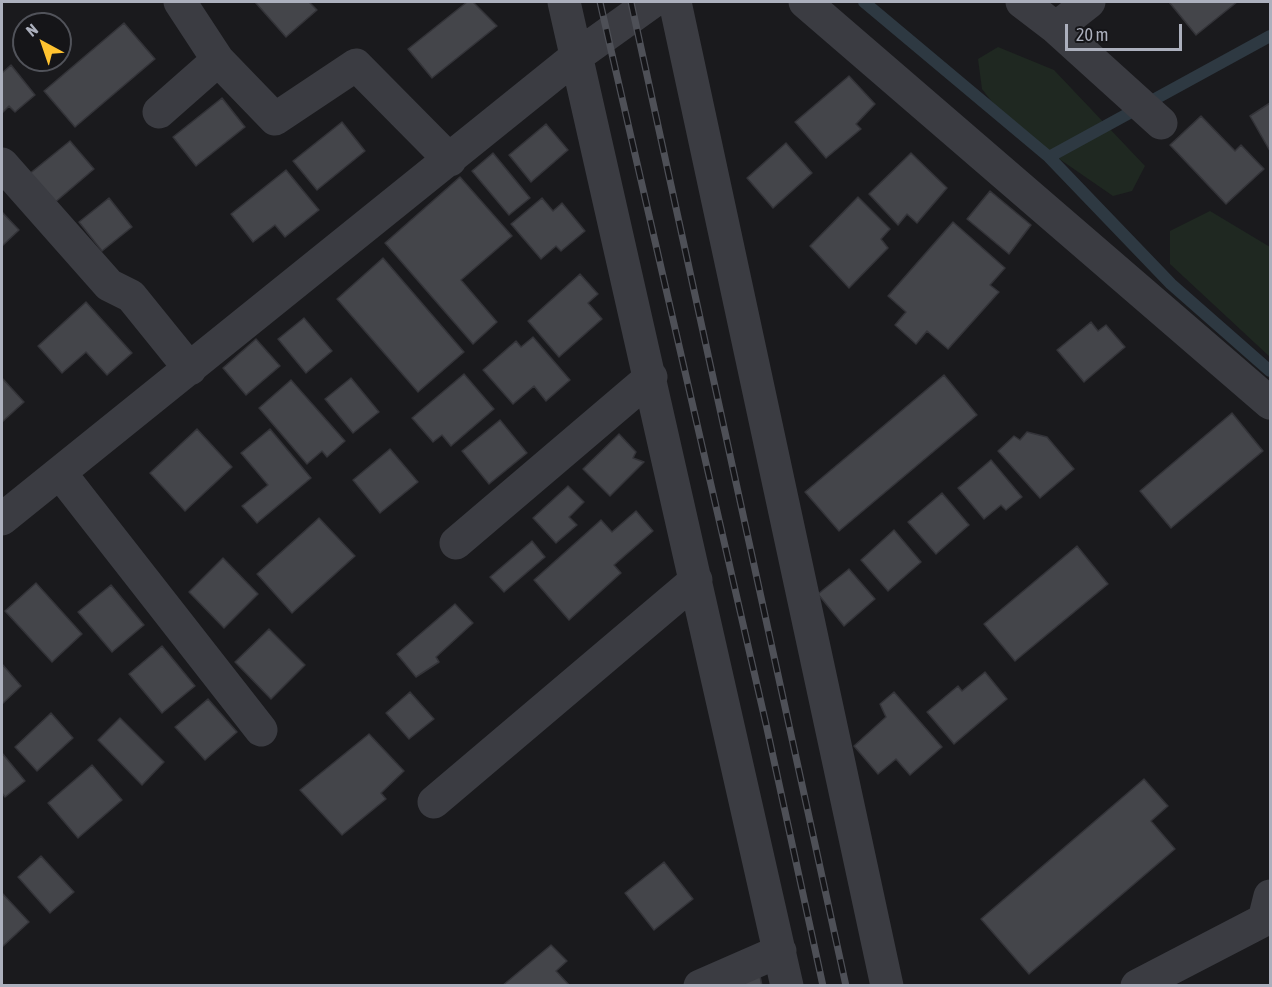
<!DOCTYPE html>
<html>
<head>
<meta charset="utf-8">
<style>
  body { margin:0 }
  #map { position:relative; width:1272px; height:987px; overflow:hidden; background:#1a1a1d; font-family:"Asap Condensed",sans-serif }
  canvas { display:block }
  .frame { position:absolute; inset:0; border:3px solid #acb0bd; pointer-events:none }
  .north { position:absolute; left:12px; top:12px; width:60px; height:60px; box-sizing:border-box; background:#151518; border:2px solid #51535a; border-radius:50%; rotate:320deg; font-size:16px; font-weight:700; line-height:24px; text-align:center; color:#acb0bd }
  .north::after { content:''; display:block; margin:auto; width:21px; height:27px; background:#ffc330; clip-path:polygon(50% 0,100% 100%,50% 72%,0 100%) }
  .scale { position:absolute; left:1065px; top:24px; width:117px; height:27px; box-sizing:border-box; border:3px solid #acb0bd; border-top:0; padding-left:8px; font-size:18px; line-height:21px; white-space:nowrap; color:#acb0bd; -webkit-text-stroke:4px #151518; paint-order:stroke }
</style>
</head>
<body>
<div id="map">
<canvas width="1272" height="987"></canvas>
<div class="frame"></div>
<div class="north">N</div>
<div class="scale">20 m</div>
</div>
<script>
const context = document.querySelector('canvas').getContext('2d');
context.lineJoin = 'round';
function fill(path, color) { context.fillStyle = color; context.fill(path, 'evenodd'); }
function stroke(path, color, width, dash) { context.strokeStyle = color; context.lineWidth = width; context.lineCap = dash ? 'butt' : 'round'; context.setLineDash(dash || []); context.stroke(path); }
const green = new Path2D(`
  M998,47L1054,70L1145,166L1132,191L1113,196L1010,125L982,89L978,59Z
  M1210,211L1270,247V357L1170,264V231Z`);
const stream = new Path2D(`
  M864,2L1049,157L1171,284L1270,371
  M1049,157L1270,36`);
const building = new Path2D(`
  M255,2H309L317,10L286,37Z
  M467,2H473L497,26L432,78L408,49Z
  M1169,2H1237L1196,35Z
  M124,23L155,59L75,127L44,91Z
  M11,65L35,95L15,112L9,106L2,113V73Z
  M849,76L875,104L856,124L861,129L826,158L795,122Z
  M222,98L245,127L196,166L173,137Z
  M1270,103V151L1250,116Z
  M1201,116L1235,151L1241,145L1264,169L1226,204L1170,145Z
  M342,122L365,151L317,190L293,161Z
  M546,124L568,150L531,182L509,155Z
  M70,141L94,169L53,204L28,175Z
  M786,143L812,173L773,208L747,178Z
  M493,153L530,198L509,215L472,171Z
  M911,153L947,188L917,223L907,214L898,225L869,194Z
  M286,170L319,210L285,237L275,225L253,242L231,214Z
  M460,177L512,236L461,280L497,322L473,344L385,243Z
  M990,191L1031,225L1009,254L967,219Z
  M858,197L890,229L881,239L888,248L849,288L810,246Z
  M109,198L132,227L102,251L79,222Z
  M542,198L553,211L562,203L585,231L561,251L556,246L541,259L511,224Z
  M2,212L19,230L2,246Z
  M953,222L1005,268L990,285L999,292L948,349L927,331L916,344L895,325L906,312L888,296Z
  M383,258L464,352L418,392L337,299Z
  M580,274L598,294L588,303L602,319L559,357L528,321Z
  M86,302L132,353L107,375L86,352L62,373L38,346Z
  M304,318L332,351L306,373L278,339Z
  M1091,322L1098,331L1106,325L1125,347L1084,382L1057,350Z
  M533,337L570,380L546,401L534,386L513,404L483,370L516,341L521,347Z
  M256,339L280,366L246,395L223,368Z
  M464,374L494,409L451,446L442,435L433,442L412,418Z
  M944,375L977,415L839,531L805,492Z
  M2,378L24,402L2,422Z
  M351,378L379,412L353,433L325,399Z
  M291,380L345,441L327,457L322,451L307,464L259,408Z
  M1232,413L1263,451L1171,528L1140,491Z
  M500,420L527,453L489,484L462,451Z
  M197,429L232,467L185,511L150,473Z
  M270,429L311,478L257,523L242,506L268,485L241,453Z
  M1027,432L1047,437L1074,469L1040,498L998,451L1014,436L1020,440Z
  M619,434L636,452L633,458L644,462L610,496L583,469Z
  M390,449L418,482L380,513L353,480Z
  M991,460L1022,497L1006,510L1001,505L984,519L958,488Z
  M568,486L584,502L569,517L577,525L556,543L533,518Z
  M942,493L969,525L936,554L908,522Z
  M636,511L653,531L614,565L621,573L569,620L534,580L601,520L612,532Z
  M319,518L355,556L292,613L257,574Z
  M894,530L921,562L888,591L861,560Z
  M532,541L545,557L504,592L490,577Z
  M1077,546L1108,584L1015,661L984,624Z
  M223,558L258,594L224,628L189,592Z
  M849,569L875,599L844,626L818,594Z
  M36,583L82,634L52,662L5,611Z
  M111,585L144,625L112,652L78,612Z
  M455,604L473,623L436,657L439,662L416,677L397,654Z
  M269,629L305,665L271,699L235,662Z
  M162,646L195,686L162,713L129,674Z
  M2,664L21,686L2,704Z
  M985,672L1007,699L954,744L927,712L958,686L962,691Z
  M410,692L434,719L409,739L386,713Z
  M894,692L942,747L910,775L896,759L878,774L854,746L886,717L880,704Z
  M208,699L237,732L205,760L175,727Z
  M51,713L73,738L37,771L15,747Z
  M120,718L164,762L142,785L98,740Z
  M369,734L404,771L381,793L386,799L342,835L300,790Z
  M2,753L25,781L5,797L2,793Z
  M92,765L122,800L78,838L48,803Z
  M1144,779L1168,806L1151,821L1175,849L1029,974L981,919Z
  M41,856L74,892L50,913L18,877Z
  M664,862L693,899L654,930L625,893Z
  M2,893L29,922L2,947Z
  M551,945L567,961L556,971L570,986H502Z
  M759,971L762,986H727Z`);
const minor = new Path2D(`
  M180,2L218,60
  M564,2L787,986
  M675,2L887,986
  M805,2L1270,403
  M1022,2L1056,28L1161,123
  M1056,28L1089,2
  M159,112L218,60L275,119L356,65L450,160
  M2,164L109,285L131,296L190,369
  M60,473L261,730
  M2,519L578,55L652,2
  M456,543L651,377
  M434,802L696,580
  M700,986L780,951
  M1137,986L1264,920L1270,896`);
const rail = new Path2D(`
  M600,2L766,724L823,986
  M631,2L846,986`);
fill(green, '#1f2821');
stroke(stream, '#2e3942', 12);
fill(building, '#44454a');
stroke(building, '#343439', 1.5);
stroke(minor, '#3b3c42', 33);
stroke(rail, '#4e5057', 7);
stroke(rail, '#151518', 4.5, [14]);
</script>
</body>
</html>
